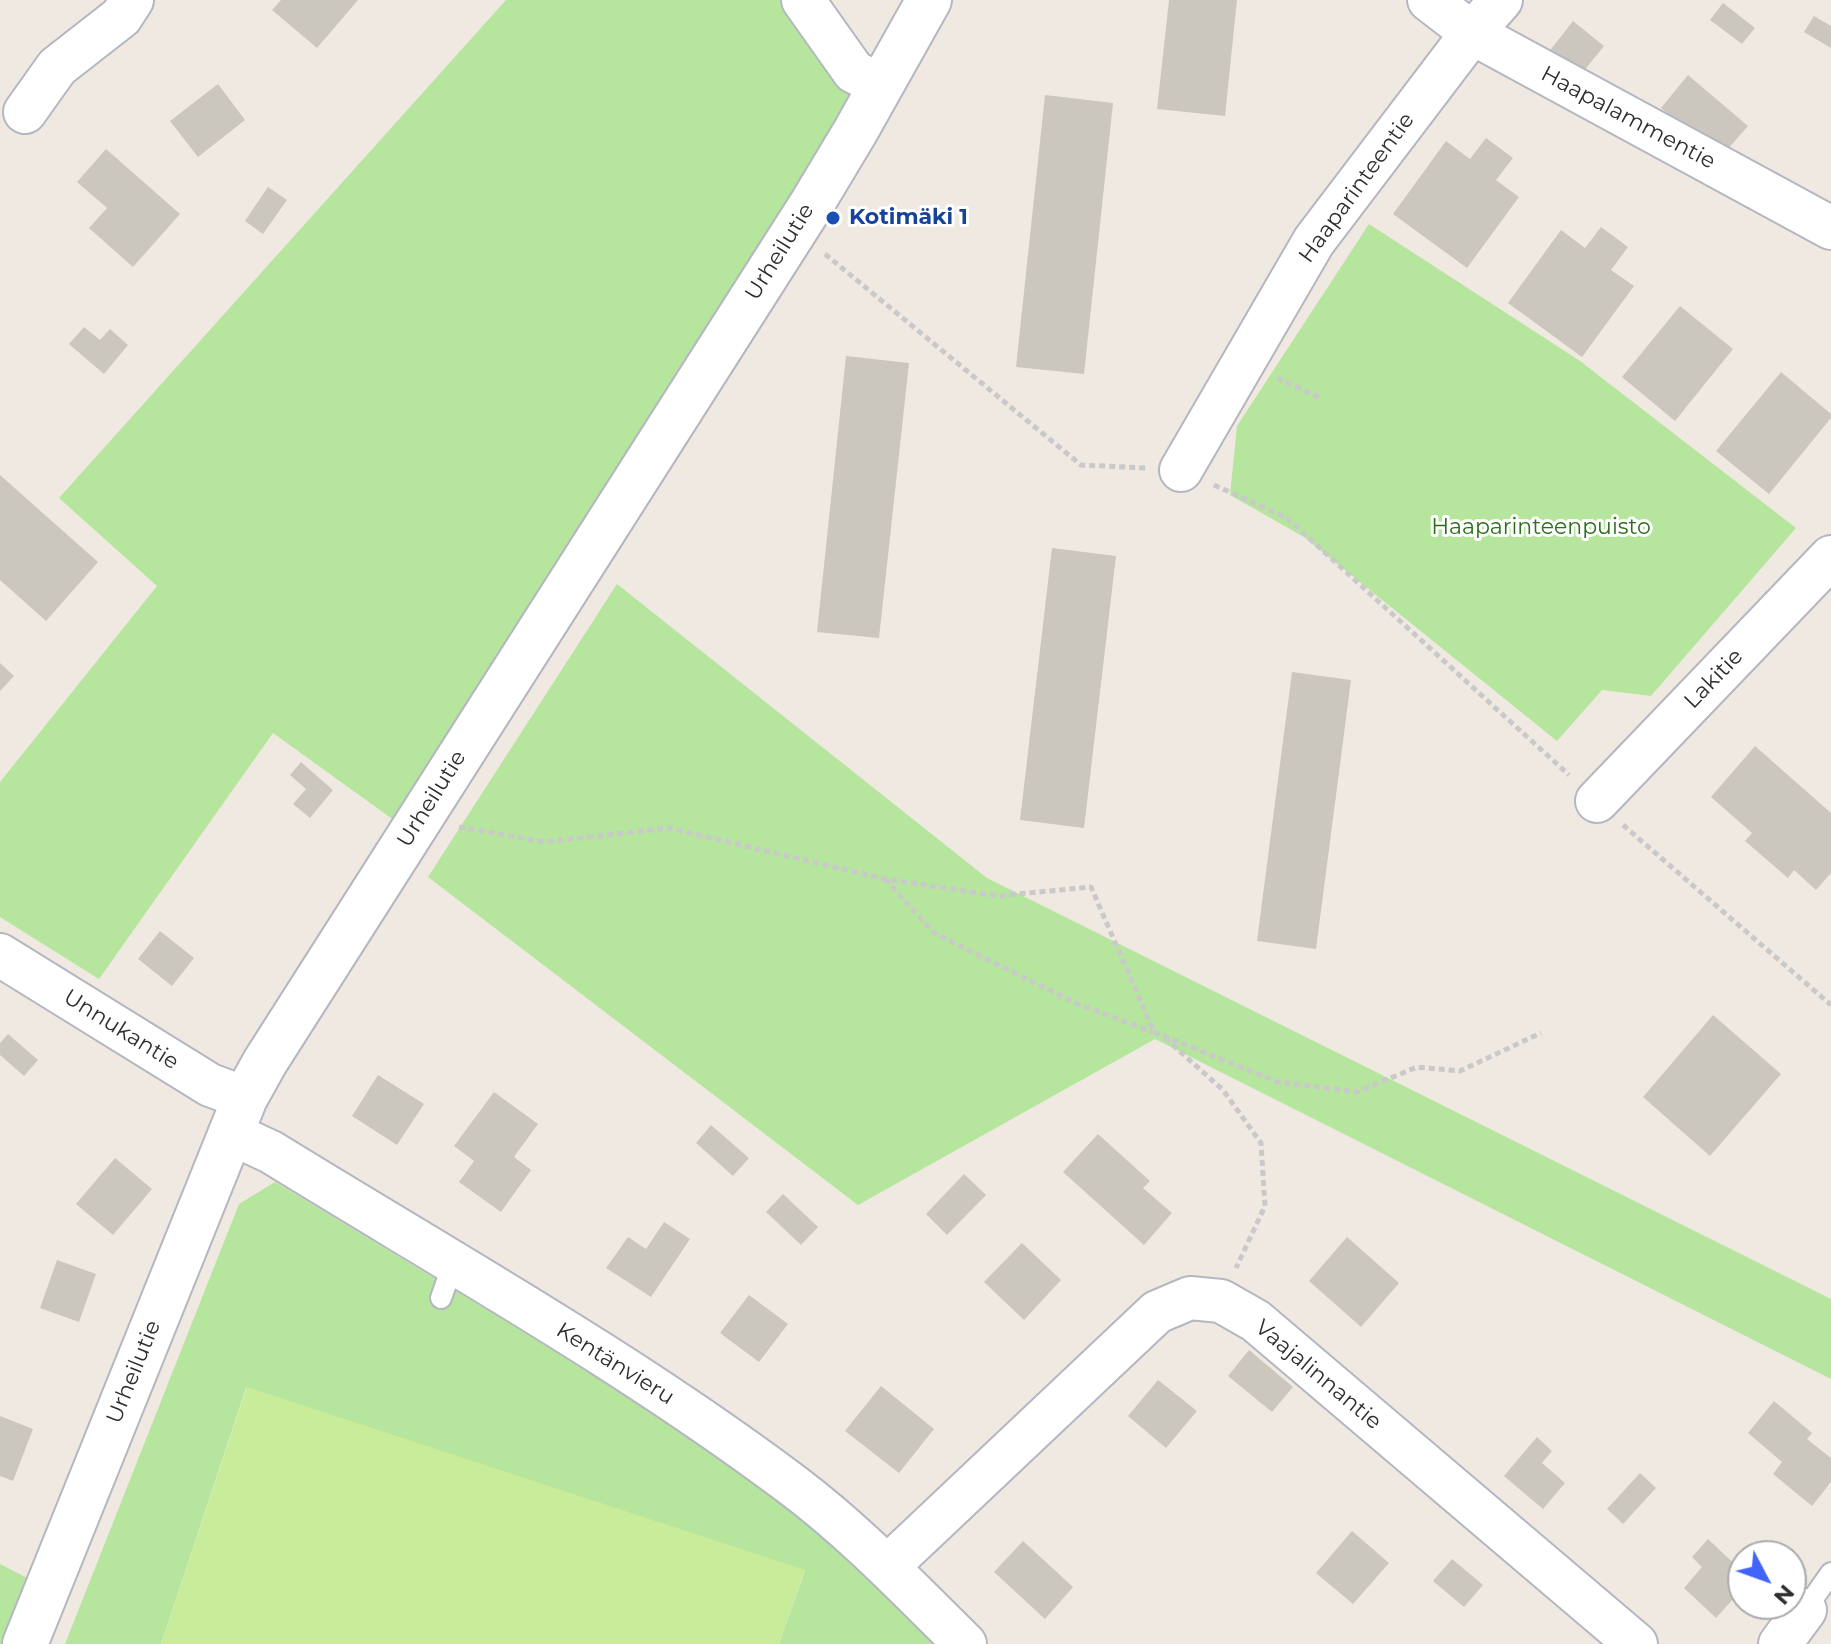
<!DOCTYPE html>
<html>
<head>
<meta charset="utf-8">
<style>
  body { margin:0 }
  #map { position:relative; width:1831px; height:1644px; overflow:hidden; background:#efe9e1; font-family:Montserrat,sans-serif }
  canvas { display:block }
  .north { position:absolute; left:1727px; top:1540px; width:80px; height:80px; box-sizing:border-box; background:#fff; border:2px solid #ababab; border-radius:50%; rotate:131deg; font-size:22px; font-weight:700; line-height:32px; text-align:center; color:#2e2e2e }
  .north::after { content:''; display:block; margin:auto; width:28px; height:36px; background:#4264fb; clip-path:polygon(50% 0,100% 100%,50% 72%,0 100%) }
</style>
</head>
<body>
<div id="map">
<canvas width="1831" height="1644"></canvas>
<div class="north">N</div>
</div>
<script>
const context = document.querySelector('canvas').getContext('2d');
context.lineJoin = 'round';
function fill(path, color) { context.fillStyle = color; context.fill(path, 'evenodd'); }
function stroke(path, color, width, dash) { context.strokeStyle = color; context.lineWidth = width; context.lineCap = dash ? 'butt' : 'round'; context.setLineDash(dash || []); context.stroke(path); }
function drawText(font, color, halo, rows, align = 'center') {
  context.font = font + ' Montserrat,sans-serif'; context.lineWidth = 6; context.setLineDash([]); context.textBaseline = 'middle'; context.strokeStyle = halo; context.fillStyle = color; for (const [text, x, y, turn = 0] of rows) {
    context.save(); context.translate(x, y); context.rotate((+turn || 0) * Math.PI / 180); context.textAlign = isNaN(turn) ? turn : align; if (halo) context.strokeText(text, 0, 0); context.fillText(text, 0, 0); context.restore();
  }
}
const green = new Path2D(`
  M506,0H781L863,108L402,826L273,733L99,979L0,917V782L157,586L59,498Z
  M1369,224L1580,361L1796,528L1651,696L1602,690L1557,741L1304,537L1230,495L1237,426Z
  M617,584L987,878L1831,1299V1379L1155,1039L858,1205L428,877Z
  M275,1182L666,1417L782,1496L942,1644H779L805,1571L246,1388L161,1644H65L239,1204Z
  M0,1564L35,1582L4,1644H0Z`);
const pitch = new Path2D(`
  M247,1387L805,1570L779,1644H161Z`);
const building = new Path2D(`
  M281,0H358L317,48L272,10Z
  M1169,0H1237L1225,116L1157,109Z
  M1723,3L1755,28L1742,44L1710,20Z
  M1814,16L1831,26V48L1804,32Z
  M1573,21L1604,46L1579,77L1548,53Z
  M1688,75L1748,126L1720,158L1661,108Z
  M218,84L245,120L198,157L170,121Z
  M1045,95L1113,103L1084,374L1016,367Z
  M1486,138L1513,158L1496,180L1519,197L1467,268L1393,214L1446,141L1470,159Z
  M106,149L180,214L133,267L89,228L107,208L77,182Z
  M268,187L287,200L263,234L245,221Z
  M1601,227L1628,247L1611,270L1634,286L1582,357L1508,303L1561,230L1585,248Z
  M1680,306L1733,349L1675,421L1622,377Z
  M84,327L100,340L110,329L128,345L104,374L69,344Z
  M846,356L909,363L879,638L817,632Z
  M1781,372L1831,414V418L1769,494L1716,451Z
  M0,475L98,562L46,621L0,580Z
  M1052,548L1116,556L1084,828L1020,820Z
  M0,663L14,676L0,691Z
  M1292,672L1351,680L1316,949L1257,941Z
  M1755,746L1831,813V873L1816,890L1794,870L1788,878L1745,841L1752,833L1711,797Z
  M301,762L333,790L310,818L293,804L306,789L290,775Z
  M160,931L194,958L172,986L138,959Z
  M1713,1015L1781,1074L1710,1156L1643,1097Z
  M8,1034L38,1060L24,1076L0,1055V1043Z
  M378,1075L424,1104L397,1145L352,1116Z
  M494,1092L538,1124L514,1157L531,1170L501,1212L459,1182L474,1161L454,1146Z
  M711,1125L749,1158L733,1176L696,1143Z
  M1098,1134L1150,1181L1143,1188L1172,1213L1144,1245L1063,1172Z
  M115,1158L152,1189L113,1235L76,1204Z
  M964,1174L986,1195L947,1235L926,1214Z
  M783,1194L818,1227L801,1245L766,1212Z
  M664,1222L690,1239L651,1297L606,1268L628,1237L646,1249Z
  M1347,1237L1399,1283L1361,1327L1309,1281Z
  M1022,1243L1061,1280L1024,1320L984,1282Z
  M57,1260L96,1274L79,1322L40,1308Z
  M749,1295L788,1324L759,1362L720,1333Z
  M1249,1350L1293,1387L1272,1412L1228,1376Z
  M1158,1380L1197,1411L1166,1448L1128,1416Z
  M881,1386L934,1429L899,1473L845,1431Z
  M1774,1401L1812,1433L1807,1439L1831,1458V1482L1812,1506L1773,1474L1782,1462L1748,1433Z
  M0,1416L33,1429L13,1481L0,1476Z
  M1537,1437L1552,1451L1542,1463L1565,1483L1543,1509L1504,1476Z
  M1640,1473L1656,1488L1623,1524L1607,1509Z
  M1352,1531L1389,1563L1353,1604L1316,1573Z
  M1708,1539L1743,1572V1588L1716,1618L1684,1588L1702,1567L1692,1557Z
  M1023,1541L1073,1587L1045,1619L994,1572Z
  M1452,1559L1483,1585L1464,1607L1433,1581Z`);
const path = new Path2D(`
  M825,254L1081,465L1147,468
  M1277,378L1319,397
  M1214,485L1287,518L1569,775
  M1623,825L1831,1005
  M459,827L545,842L669,828L885,879L997,896L1091,887L1154,1032L1278,1082L1357,1092L1417,1067L1460,1071L1541,1033
  M885,879L934,933L1078,1004L1153,1032
  M1165,1038L1223,1090L1261,1143L1265,1206L1236,1268`);
const lane = new Path2D(`
  M441,1298L453,1264
  M1805,1610L1831,1573`);
const street = new Path2D(`
  M803,0L854,72L882,85
  M1429,0L1472,33L1831,228
  M25,112L57,67L121,17L132,0
  M1181,470L1314,241L1472,33L1501,0
  M1597,801L1831,557
  M0,955L210,1085L245,1098
  M230,1133L271,1152C446,1260 627,1361 791,1484C854,1531 909,1589 965,1644
  M887,1567L1157,1312L1190,1298L1221,1301L1256,1321L1636,1644
  M1780,1644L1805,1610`);
const secondary = new Path2D(`
  M25,1644L245,1098L265,1062L813,202L855,132L929,0`);
const markers = [
  [833,218,8,"#1a4fb4"]
];
const streetNames = [
  ["Haapalammentie",1628,118,28],
  ["Haaparinteentie",1357,188,-54],
  ["Urheilutie",780,252,-58],
  ["Lakitie",1714,679,-46],
  ["Urheilutie",432,799,-58],
  ["Unnukantie",121,1030,32],
  ["Kentänvieru",615,1364,32],
  ["Urheilutie",134,1372,-68],
  ["Vaajalinnantie",1318,1375,40]
];
const transitNames = [
  ["Kotimäki 1",849,218]
];
const parkNames = [
  ["Haaparinteenpuisto",1541,528]
];
fill(green, '#b6e59e');
fill(pitch, '#c9ec9a');
fill(building, '#cbc7bf');
stroke(lane, '#b4b7c1', 24);
stroke(street, '#b4b7c1', 46);
stroke(secondary, '#b4b7c1', 48);
stroke(path, '#c9c9c9', 5, [6, 4]);
stroke(lane, '#fff', 20);
stroke(street, '#fff', 42);
stroke(secondary, '#fff', 44);
for (const [x, y, r, color] of markers) { const dot = new Path2D(); dot.arc(x, y, r, 0, 2 * Math.PI); context.fillStyle = color; context.fill(dot); stroke(dot, '#fff', 3); }
drawText('22px', '#2e2e2e', '#fff', streetNames);
drawText('bold 22px', '#164399', '#fff', transitNames, 'left');
drawText('22px', '#2c6e1b', '#fff', parkNames);
</script>
</body>
</html>
